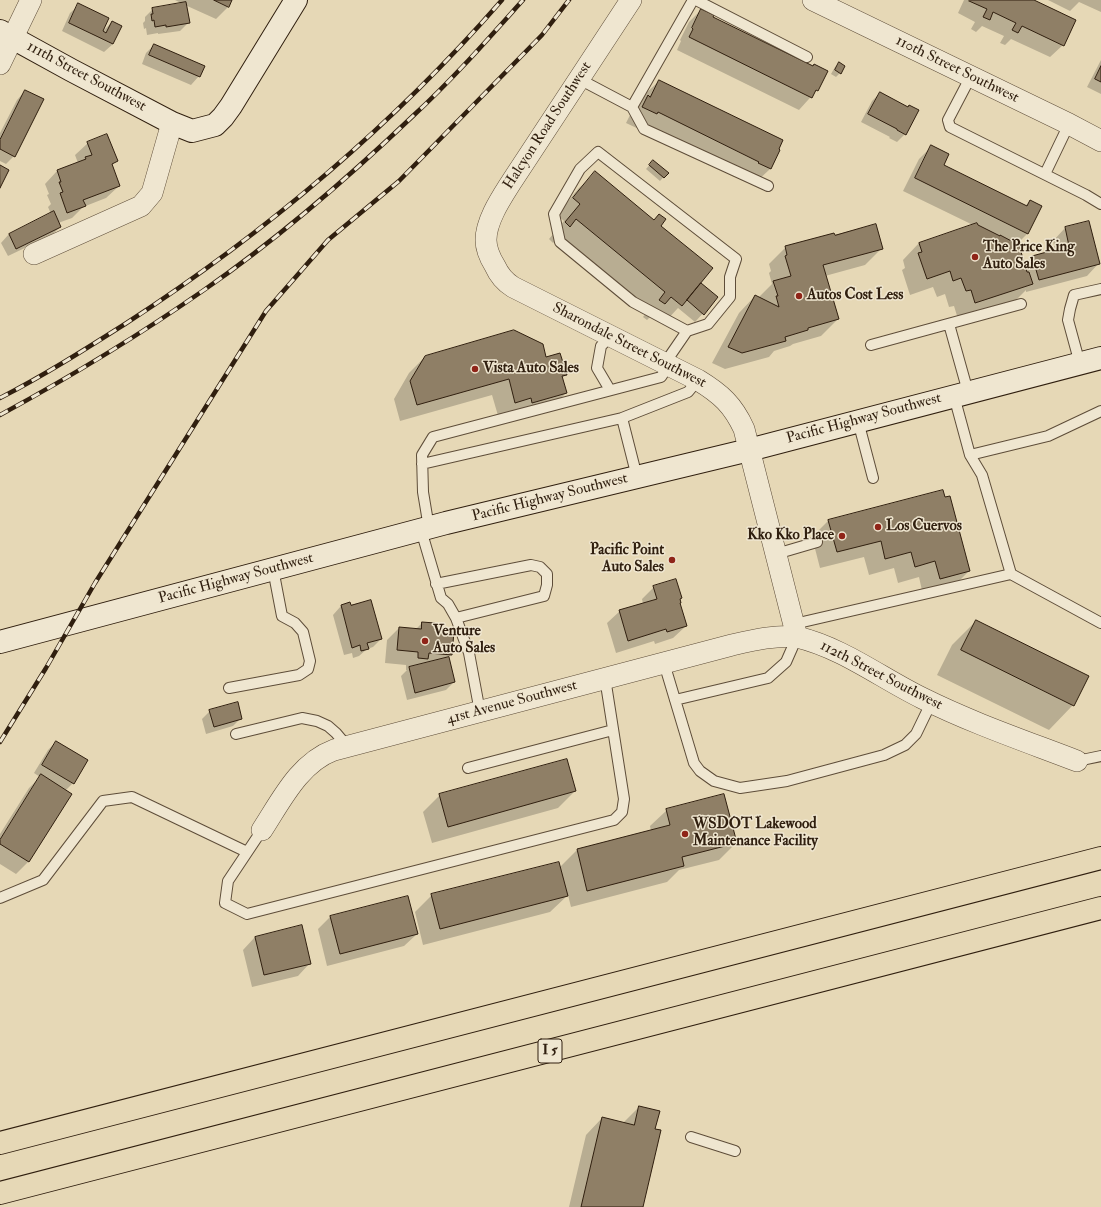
<!DOCTYPE html>
<html>
<head>
<meta charset="utf-8">
<style>
  body { margin:0 }
  canvas { display:block; background:#e6d8b6 }
</style>
</head>
<body>
<canvas width="1101" height="1207"></canvas>
<script>
const context = document.querySelector('canvas').getContext('2d');
context.lineJoin = 'round';
function fill(path, color) { context.fillStyle = color; context.fill(path, 'evenodd'); }
function stroke(path, color, width, dash) { context.strokeStyle = color; context.lineWidth = width; context.lineCap = dash ? 'butt' : 'round'; context.setLineDash(dash || []); context.stroke(path); }
function drawText(font, color, halo, rows, align = 'center') {
  context.font = font + ' "IM FELL Double Pica",serif'; context.lineWidth = 3; context.setLineDash([]); context.textBaseline = 'middle'; context.strokeStyle = halo; context.fillStyle = color; for (const [text, x, y, turn = 0] of rows) {
    context.save(); context.translate(x, y); context.rotate((+turn || 0) * Math.PI / 180); context.textAlign = isNaN(turn) ? turn : align; if (halo) context.strokeText(text, 0, 0); context.fillText(text, 0, 0); context.restore();
  }
}
const shadow = new Path2D(`
  M175,0H231L228,7L216,19L185,5L189,22L180,31L158,34V33L147,35L146,28L144,29L143,23L145,21V17L153,9L183,4Z
  M964,0H1031L1063,45L1050,57L1011,39L1005,45L1000,43L1004,36L982,26L976,32L971,29L975,22L958,13Z
  M1048,0H1101V12L1079,2L1070,11Z
  M79,5L101,33L112,22L113,44L104,52L62,31L70,13Z
  M701,10L712,17L817,90L799,110L677,50L681,41L680,40L689,22Z
  M154,45L199,76L191,85L142,64L146,53Z
  M1101,60V94L1087,87Z
  M839,63L840,73L836,77L831,74L835,67Z
  M659,81L779,150L770,169L753,185L742,180L743,178L626,123L631,113L642,97Z
  M25,91L14,156L6,164L0,161V133L17,100Z
  M880,93L905,134L897,142L889,138L890,137L861,122L872,101Z
  M88,143L116,161L111,166L119,186L106,198L83,207L72,218L58,223L60,227L52,235L8,256L1,243L9,234L51,214L48,207L51,204L47,195L49,194L45,184L57,171L78,163L75,155Z
  M931,147L943,165L1025,206L1030,201L1027,234L1017,244L1024,265L1033,256L1055,250L1053,241L1065,228L1088,222L1099,263L1087,276L1026,292V290L1016,300L958,319L954,306L949,307L945,294L937,297L933,287L910,295L902,270L905,268L903,260L919,243L973,225L903,191L919,159Z
  M653,161L667,173L660,181L646,169Z
  M595,173L660,226L699,283L717,298L695,322L678,308L665,322L654,313L647,320L643,317L649,309L560,236L553,243L549,239L564,221L557,215L578,189Z
  M834,236L882,248L865,265L825,276L838,319L821,336L793,344L790,346L774,351L769,357L725,369L712,363L739,313L755,296L758,298L772,284L769,273L771,271L769,264L786,247Z
  M426,356L545,358L566,375L562,378L566,393L550,409L499,419L492,395L400,421L394,399L409,373Z
  M829,520L969,571L953,587L923,595L919,577L898,583L894,568L869,575L864,557L820,568L812,537Z
  M654,587L679,599V604L686,626L673,638L655,644L654,641L616,653L607,623L620,611L643,604L642,599Z
  M350,604L381,639L373,647L367,649L359,656L353,658L352,653L344,655L333,615L341,606Z
  M976,621L1073,705L1049,730L937,675L952,645Z
  M422,623L434,631L451,655L448,658L454,682L446,690L407,700L401,676L407,670H406V665L385,663L387,640L399,628L416,629Z
  M210,711L241,718L233,726L206,734L202,719Z
  M56,742L73,783L65,791L29,861L16,874L0,864V834L29,788L40,777L34,773L48,750Z
  M575,791L558,808L432,843L423,812L440,795Z
  M667,810L736,843L719,860L679,870L667,882L571,907L568,895L550,912L423,945L415,912L432,895L559,868L577,850L651,831L650,826Z
  M407,897L417,934L404,946L327,966L318,929L330,917Z
  M301,926L310,963L298,976L252,987L243,950L255,937Z
  M639,1107L654,1130L642,1207H569L586,1135L602,1118L623,1123Z`);
const building = new Path2D(`
  M214,0H232L229,7Z
  M970,0H1034L1076,20L1064,46L1022,26L1018,33L1012,30L1016,23L993,12L990,20L983,17L987,9L969,1Z
  M186,2L190,23L166,27V25L155,27L154,20L152,21L151,14H153L152,8Z
  M78,3L109,18L103,31L106,33L112,21L122,26L113,44L69,23Z
  M701,9L714,15L713,17L813,66L814,64L828,71L818,91L816,90L812,98L689,37L693,29L692,28Z
  M154,44L205,66L200,77L149,55Z
  M839,62L845,66L841,74L835,70Z
  M1101,66V82L1095,79Z
  M659,80L783,140L779,149L780,150L771,169L758,163L759,162L658,112L657,114L642,107L648,95L650,97Z
  M25,90L44,99L15,157L0,149V140Z
  M880,92L908,107L909,105L919,110L906,135L897,130V129L868,114Z
  M107,134L118,161L112,164L120,186L83,200L86,206L67,213L60,193L63,192L59,182H61L57,170L86,159L85,157L92,155L87,142Z
  M931,145L949,154L944,165L1027,206L1030,200L1042,206L1028,234L915,178Z
  M653,160L669,173L664,178L649,165Z
  M0,165L9,170L0,188Z
  M595,171L654,220L659,214L666,219L661,226L713,268L682,306L671,297L665,304L659,300L665,292L576,219L570,227L565,222L580,204L573,198Z
  M54,211L61,227L16,249L9,234Z
  M1089,221L1100,264L1039,280L1032,256L1069,246L1065,227Z
  M977,223L978,225L1000,236V235L1019,245L1027,272H1029L1033,284L975,303L971,290L966,291L961,278L953,281L950,271L927,279L918,253L922,252L919,243Z
  M876,224L883,249L823,265L839,319L808,328V330L785,337L786,341L742,353L728,347L755,295L779,307L776,296H778L773,281L791,276L785,256L787,255L785,246L834,233L835,235Z
  M701,283L718,297L704,315L687,300Z
  M514,330L543,344L546,357L560,353L567,375L562,376L567,393L532,403L531,398L515,403L509,379L417,405L410,381L425,356Z
  M943,490L945,497L950,496L970,571L940,579L935,561L915,567L911,552L885,559L881,541L837,552L828,520Z
  M676,579L682,598L680,599L681,603H680L687,626L667,632L666,629L628,641L619,610L657,599L653,586Z
  M371,600L382,639L367,643L369,649L361,651L360,645L352,648L341,605L350,602L351,605Z
  M976,620L1089,676L1074,706L961,650Z
  M422,622L435,623V630L454,631L452,655L429,653L428,659L418,658V652L397,650L399,627L421,629Z
  M449,657L455,682L415,693L409,667Z
  M238,702L242,719L214,727L209,710Z
  M56,741L88,760L74,784L42,765Z
  M567,759L576,791L448,827L439,794Z
  M41,774L72,794L29,862L0,844V840Z
  M724,794L737,843L682,857L684,866L587,891L577,849L670,825L666,809Z
  M559,862L568,896L440,929L431,894Z
  M408,896L418,934L340,954L330,916Z
  M302,925L311,964L264,975L255,937Z
  M639,1106L660,1111L655,1129L661,1130L643,1207H581L602,1117L634,1125Z`);
const lane = new Path2D(`
  M696,0L807,57
  M971,76L948,120L950,127L1086,195L1101,204
  M579,79L632,107L693,0
  M632,107L644,129L768,186
  M1045,174L1069,124
  M949,324L968,392
  M871,345L1021,304
  M665,363L687,331L708,324L730,297V277L736,259L598,152L580,169L554,214L560,242L633,302L687,331
  M1080,364L1068,320L1070,309L1074,295L1101,289
  M610,390L597,368L601,346L611,336
  M954,396L970,455L982,475L1011,574L1101,623
  M858,421L873,478
  M970,455L1048,436L1101,411
  M422,464L622,418
  M637,477L622,418L688,392L698,380
  M429,528L423,492L422,455L433,437L661,377L669,365
  M421,530L441,598L448,604L456,618L469,653L480,712
  M776,554L817,542
  M436,584L531,565L540,567L547,574V585L544,596L456,618
  M794,624L1011,574
  M664,663L694,763L700,771L714,781L740,788L787,781L884,755L905,745L916,734L931,703
  M229,688L299,675L308,669L310,661L303,632L295,623L282,616L273,569
  M675,700L768,678L786,662L797,637
  M236,734L302,718L317,721L328,726L336,733L347,746
  M1077,761L1101,756
  M468,768L613,730
  M262,830L228,881L225,903L247,914L614,820L622,812L624,799L605,678
  M0,898L43,880L103,801L132,797L247,852
  M691,1137L735,1151`);
const street = new Path2D(`
  M631,0L512,181C502,197 486,220 486,240C486,249 490,258 495,266C499,275 505,282 513,287L698,380C721,394 733,405 744,429L797,637C843,648 881,678 922,698C972,723 1025,741 1077,761
  M813,0L1069,124L1101,141
  M0,64L31,0
  M34,254L141,206L152,193L172,123
  M262,830C281,801 299,763 334,750L732,645C754,640 775,635 797,637`);
const secondary = new Path2D(`
  M0,31L71,70L172,123L192,131L215,125L223,117L231,106L296,0
  M0,642L446,523L749,450L1101,358`);
const highway = new Path2D(`
  M0,1143L1101,858
  M0,1193L1101,908`);
const rail = new Path2D(`
  M0,398C43,376 84,350 125,324C264,234 393,125 502,0
  M0,415C70,377 138,336 204,290C279,238 348,178 414,115C453,79 488,39 523,0
  M0,742L46,668L95,583L266,311L328,240L399,181L542,35L569,0`);
const markers = [
  [975,257,4,"#8f2418"],
  [799,296,4,"#8f2418"],
  [475,369,4,"#8f2418"],
  [878,527,4,"#8f2418"],
  [842,536,4,"#8f2418"],
  [672,560,4,"#8f2418"],
  [425,641,4,"#8f2418"],
  [685,834,4,"#8f2418"]
];
const shields = [
  [550,1051,24]
];
const shieldNames = [
  ["I 5",550,1051]
];
const streetNames = [
  ["110th Street Southwest",957,70,26],
  ["111th Street Southwest",86,77,28],
  ["Halcyon Road Southwest",548,126,-57],
  ["Sharondale Street Southwest",629,346,27],
  ["Pacific Highway Southwest",864,419,-15],
  ["Pacific Highway Southwest",550,498,-14],
  ["Pacific Highway Southwest",236,579,-15],
  ["112th Street Southwest",881,676,27],
  ["41st Avenue Southwest",512,703,-15]
];
const poiNames = [
  ["The Price King",983,248],
  ["Auto Sales",983,265],
  ["Autos Cost Less",807,296],
  ["Vista Auto Sales",483,369],
  ["Los Cuervos",886,527],
  ["Kko Kko Place",834,536,"right"],
  ["Pacific Point",664,551,"right"],
  ["Auto Sales",664,568,"right"],
  ["Venture",433,632],
  ["Auto Sales",433,649],
  ["WSDOT Lakewood",693,825],
  ["Maintenance Facility",693,842]
];
fill(shadow, '#0003');
fill(building, '#8f7f66');
stroke(building, '#301f0f', 1);
stroke(lane, '#5e4d39', 12);
stroke(street, '#5e4d39', 22);
stroke(secondary, '#301f0f', 24);
stroke(highway, '#301f0f', 24);
stroke(lane, '#efe6d0', 10);
stroke(street, '#efe6d0', 21);
stroke(secondary, '#efe6d0', 22);
stroke(highway, '#e6d8b6', 22);
stroke(rail, '#301f0f', 4.5);
stroke(rail, '#efe6d0', 3, [9]);
for (const [x, y, r, color] of markers) { const dot = new Path2D(); dot.arc(x, y, r, 0, 2 * Math.PI); context.fillStyle = color; context.fill(dot); stroke(dot, '#efe6d0', 1.5); }
for (const [x, y, w] of shields) { const box = new Path2D(); box.roundRect(x - w / 2, y - 12, w, 24, 3); context.fillStyle = '#efe6d0'; context.fill(box); stroke(box, '#301f0f', 1); }
drawText('bold 14px', '#301f0f', null, shieldNames);
drawText('15px', '#301f0f', '#efe6d0', streetNames);
drawText('bold 15px', '#301f0f', '#efe6d0', poiNames, 'left');
</script>
</body>
</html>
